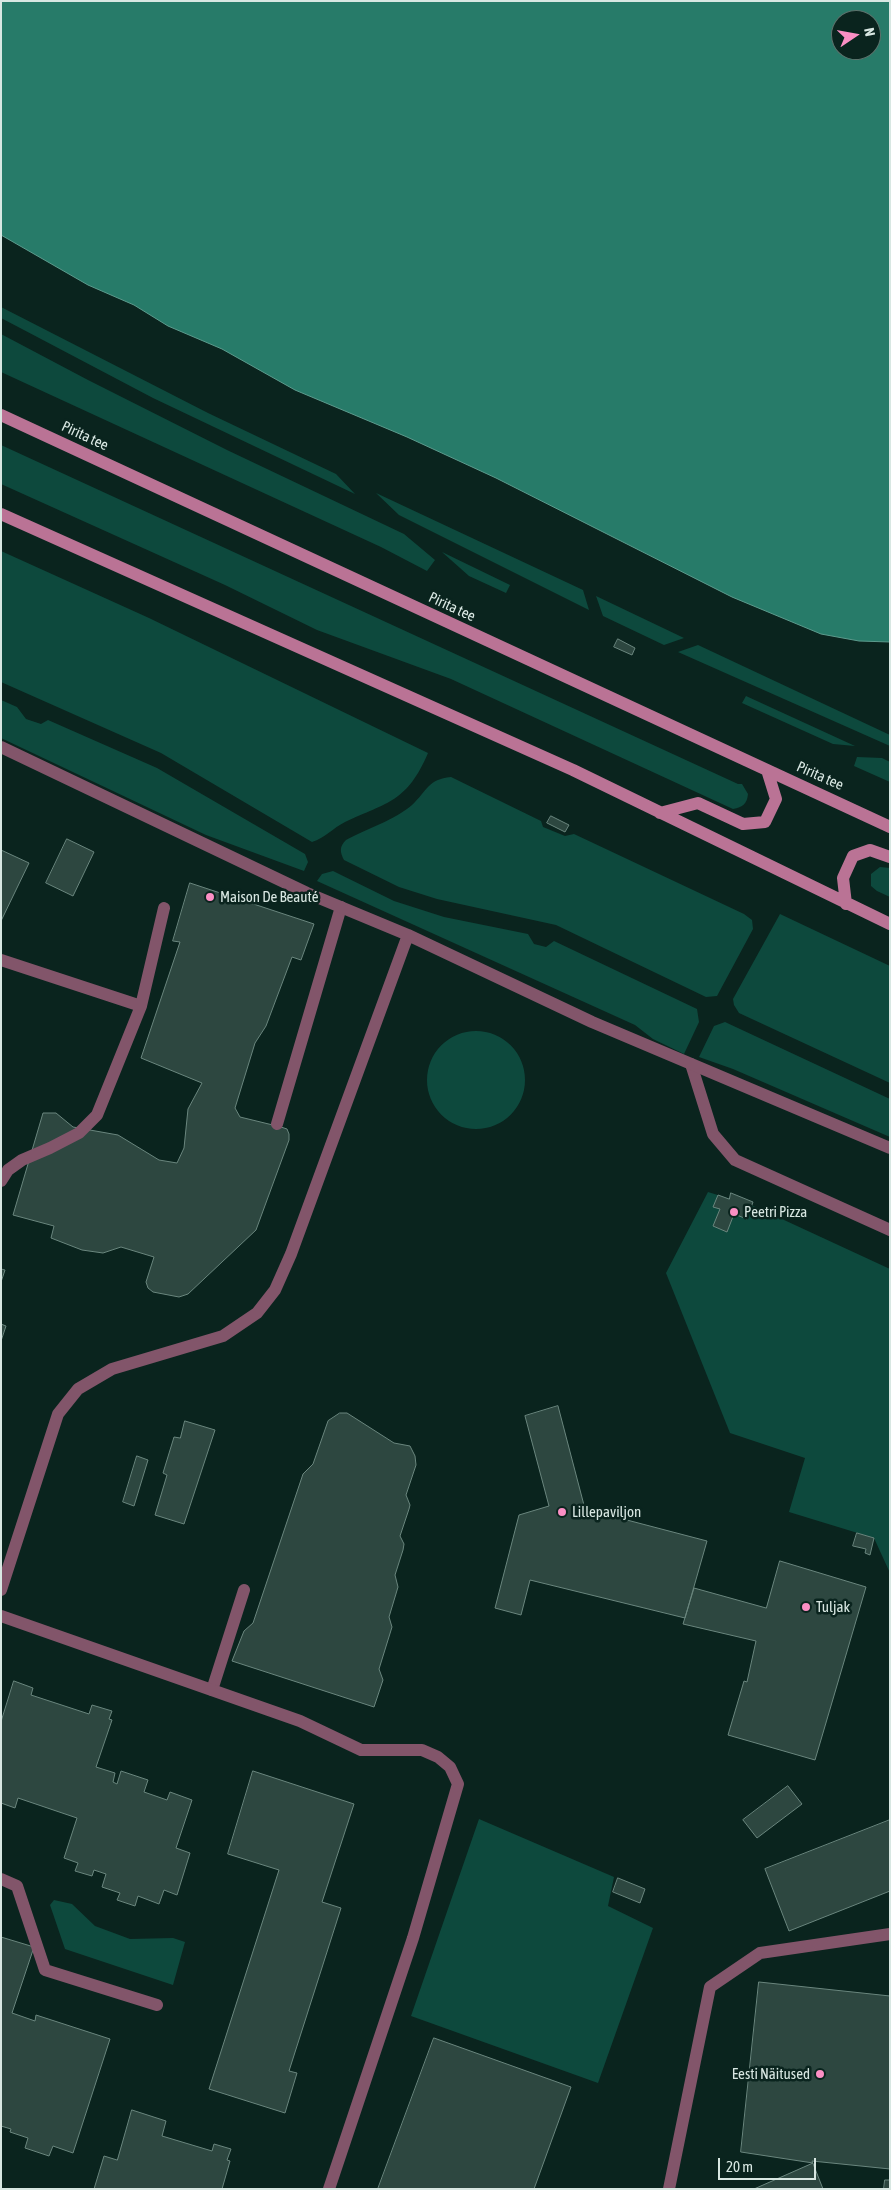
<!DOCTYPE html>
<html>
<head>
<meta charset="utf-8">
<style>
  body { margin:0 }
  #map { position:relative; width:891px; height:2190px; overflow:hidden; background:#0a241e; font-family:"Asap Condensed",sans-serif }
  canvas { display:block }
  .frame { position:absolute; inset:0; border:2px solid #d8e7e2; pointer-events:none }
  .north { position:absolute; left:831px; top:10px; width:50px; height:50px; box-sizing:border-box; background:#0a241e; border:1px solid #5c726c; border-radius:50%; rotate:78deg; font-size:14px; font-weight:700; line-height:20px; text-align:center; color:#d8e7e2 }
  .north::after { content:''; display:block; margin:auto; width:18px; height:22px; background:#fb8fc4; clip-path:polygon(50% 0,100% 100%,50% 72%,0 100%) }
  .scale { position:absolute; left:718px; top:2158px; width:98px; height:22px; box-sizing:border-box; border:2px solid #d8e7e2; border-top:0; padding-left:6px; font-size:15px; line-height:18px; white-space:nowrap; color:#d8e7e2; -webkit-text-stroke:4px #0a241e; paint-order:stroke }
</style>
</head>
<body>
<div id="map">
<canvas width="891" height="2190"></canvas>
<div class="frame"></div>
<div class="north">N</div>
<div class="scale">20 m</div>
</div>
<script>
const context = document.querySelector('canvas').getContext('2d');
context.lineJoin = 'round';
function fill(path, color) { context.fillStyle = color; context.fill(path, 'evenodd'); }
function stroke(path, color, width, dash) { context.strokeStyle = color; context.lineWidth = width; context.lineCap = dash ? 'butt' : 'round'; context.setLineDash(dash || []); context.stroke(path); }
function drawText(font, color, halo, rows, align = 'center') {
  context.font = font + ' "Asap Condensed",sans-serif'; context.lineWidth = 5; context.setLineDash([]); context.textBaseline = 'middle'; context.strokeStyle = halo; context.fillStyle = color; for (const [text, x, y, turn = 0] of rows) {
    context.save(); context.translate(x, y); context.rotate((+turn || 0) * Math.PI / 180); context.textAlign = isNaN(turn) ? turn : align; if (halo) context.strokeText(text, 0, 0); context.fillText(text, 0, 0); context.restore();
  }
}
const green = new Path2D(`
  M1,307L208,413L336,474L355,494L153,398L22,329L1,318Z
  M1,334L88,380L227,450L404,534L435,560L427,571L381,547L1,372Z
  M1,445L738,784H742L748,794C747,804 743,807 733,809L451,679L317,630L225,585L1,484Z
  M376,493L583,590L589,610L399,515Z
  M1,551L149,618L428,753C407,802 388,802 345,822C333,828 325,838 312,842L161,753L1,682Z
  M442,552L510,585L506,593L469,576Z
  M596,596L684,638L664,645L603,616Z
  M698,645L890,735V746L678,652Z
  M746,696L855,746L833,744L742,703Z
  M1,700L17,707L26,719L41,724L48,720L157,768L305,854L308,862L304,871L206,835L1,738Z
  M857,757L882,758L890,762V782L854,766Z
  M451,777L541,821L543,827L565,836L574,834L744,914L752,920L753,929L717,996L706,997L556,925L437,899L399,887L344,860C340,852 339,847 346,840C366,829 395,820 412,805C427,791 428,779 451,777Z
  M880,867L890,868V897L877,891L871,886V874Z
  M333,871L394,901L444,917L528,934L534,944L546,947L554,941L697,1009L699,1022L684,1054L653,1039L635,1025L317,881L322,874Z
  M780,914L890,966V1083L739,1013L734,1005L733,999Z
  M725,1022L890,1099V1137L733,1069L699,1057L714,1026Z
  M427 1080a49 49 0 1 1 98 0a49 49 0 1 1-98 0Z
  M708,1192L756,1207L890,1269V1573L874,1538L789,1512L805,1458L730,1433L666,1273Z
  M479,1819L614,1877L608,1906L653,1928L598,2083L411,2016Z
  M54,1900L72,1904L95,1926L130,1939L173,1938L185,1942L173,1985L65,1949L50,1905Z`);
const water = new Path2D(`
  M1,1H890V642L859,641L821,634L732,597L496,478L407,437L295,390L222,349L168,326L134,305L88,285L1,235ZM841,20H871V50H841Z`);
const building = new Path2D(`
  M618,639L635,648L632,655L614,647Z
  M551,816L569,825L565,832L547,823Z
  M67,839L94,852L73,896L46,883Z
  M1,850L29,863L1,921Z
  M190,883L314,924L301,960L292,957L266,1026L255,1043L235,1108L240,1117L281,1127L287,1129L289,1134V1140L256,1230L188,1294L179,1297L153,1292L148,1288L146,1282L154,1257L121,1247L103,1253L82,1250L51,1238L54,1226L13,1215L43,1113H56L73,1127L118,1135L159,1160L177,1163L184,1148L188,1109L202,1083L141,1058L180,942L173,941Z
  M731,1193L753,1202L747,1219L734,1214L727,1232L713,1226L720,1209L713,1207L718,1195L729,1199Z
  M1,1269L5,1270L1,1282Z
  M1,1324L6,1326L1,1341Z
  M558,1406L585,1509L707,1541L685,1618L530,1580L521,1615L495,1608L519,1515L549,1506L525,1416Z
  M340,1413H347L394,1443L410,1446L415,1456L416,1465L406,1495L410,1505L409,1509L400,1536L404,1544L403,1550L395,1575L398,1587L389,1617L392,1627L379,1669L383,1680L374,1707L232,1661L244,1631L253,1623L303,1474L313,1464L328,1421Z
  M185,1421L215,1430L184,1524L155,1515L167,1475L163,1473L174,1437L180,1438Z
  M137,1456L148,1460L134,1506L123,1502Z
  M857,1533L874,1538L870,1555L865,1553L866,1549L853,1546Z
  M780,1561L866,1587L815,1760L728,1735L744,1681L747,1682L756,1641L683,1624L694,1588L766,1608Z
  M14,1681L33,1688L31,1695L89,1714L92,1705L112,1711L109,1719L112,1720L96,1767L115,1773L113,1782L117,1784L121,1771L148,1780L144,1792L167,1800L170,1792L192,1800L176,1848L190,1853L177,1895L164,1890L159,1904L138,1896L135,1906L117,1900L120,1893L102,1887L106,1874L94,1870L92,1876L75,1871L78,1863L64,1858L77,1818L18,1798L15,1808L1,1803V1722Z
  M253,1771L354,1804L322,1902L341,1908L289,2071L297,2073L285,2113L209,2089L279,1870L228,1854Z
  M788,1786L802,1804L757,1838L743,1820Z
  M890,1820V1891L789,1931L765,1869Z
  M618,1878L645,1889L640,1903L613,1892Z
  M1,1937L34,1947L12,2013L35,2021L36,2015L110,2039L73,2153L53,2146L49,2156L25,2148L28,2138L10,2132L11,2129L1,2126Z
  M759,1982L890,1996V2169L812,2161L823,2189H754L813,2163L741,2152Z
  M434,2038L571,2087L534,2189H378Z
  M132,2110L166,2121L162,2136L212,2151L214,2144L231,2149L227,2160L230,2161L222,2189H94L104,2156L117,2160Z
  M885,2180H890V2189H884Z`);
const lane = new Path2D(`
  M1,960L141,1006L164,908
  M691,1064L713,1134L735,1160L890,1230
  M277,1124L341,907
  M1,1181L8,1170L22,1160L50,1148L79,1133L97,1115L141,1006
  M212,1690L244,1590
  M1,1879L17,1886L45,1970L157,2005
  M669,2189L710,1987L760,1953L890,1934`);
const street = new Path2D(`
  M1,747L307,893L408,935L592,1022L890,1148
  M1,1590L58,1414L78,1389L112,1369L223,1336L257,1313L275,1290L291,1254L408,935
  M1,1616L300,1721L361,1750H422L438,1757L450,1767L458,1784L413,1938L329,2189`);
const secondary = new Path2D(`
  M1,415L890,827
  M1,514L573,770L890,924
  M660,813L698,803L743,824L765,822L776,799L767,770
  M846,904L843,878L853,856L870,850L890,857`);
const markers = [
  [210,897,5,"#fb8fc4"],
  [734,1212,5,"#fb8fc4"],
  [562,1512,5,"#fb8fc4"],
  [806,1607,5,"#fb8fc4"],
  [820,2074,5,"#fb8fc4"]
];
const streetNames = [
  ["Pirita tee",85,436,25],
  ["Pirita tee",452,607,25],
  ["Pirita tee",820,776,24]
];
const poiNames = [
  ["Maison De Beauté",220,897],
  ["Peetri Pizza",744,1212],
  ["Lillepaviljon",572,1512],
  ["Tuljak",816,1607],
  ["Eesti Näitused",810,2074,"right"]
];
fill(green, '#0d493d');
fill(water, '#277b69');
stroke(water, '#5c9b8d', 1);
fill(building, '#2d4740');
stroke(building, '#6a867e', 1);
stroke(lane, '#82556a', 12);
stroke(street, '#82556a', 12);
stroke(secondary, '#ba7395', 12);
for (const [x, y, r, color] of markers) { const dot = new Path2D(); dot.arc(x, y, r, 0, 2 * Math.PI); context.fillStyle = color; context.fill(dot); stroke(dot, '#0a241e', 2); }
drawText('15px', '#d8e7e2', '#0a241e', streetNames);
drawText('15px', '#d8e7e2', '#0a241e', poiNames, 'left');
</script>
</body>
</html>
